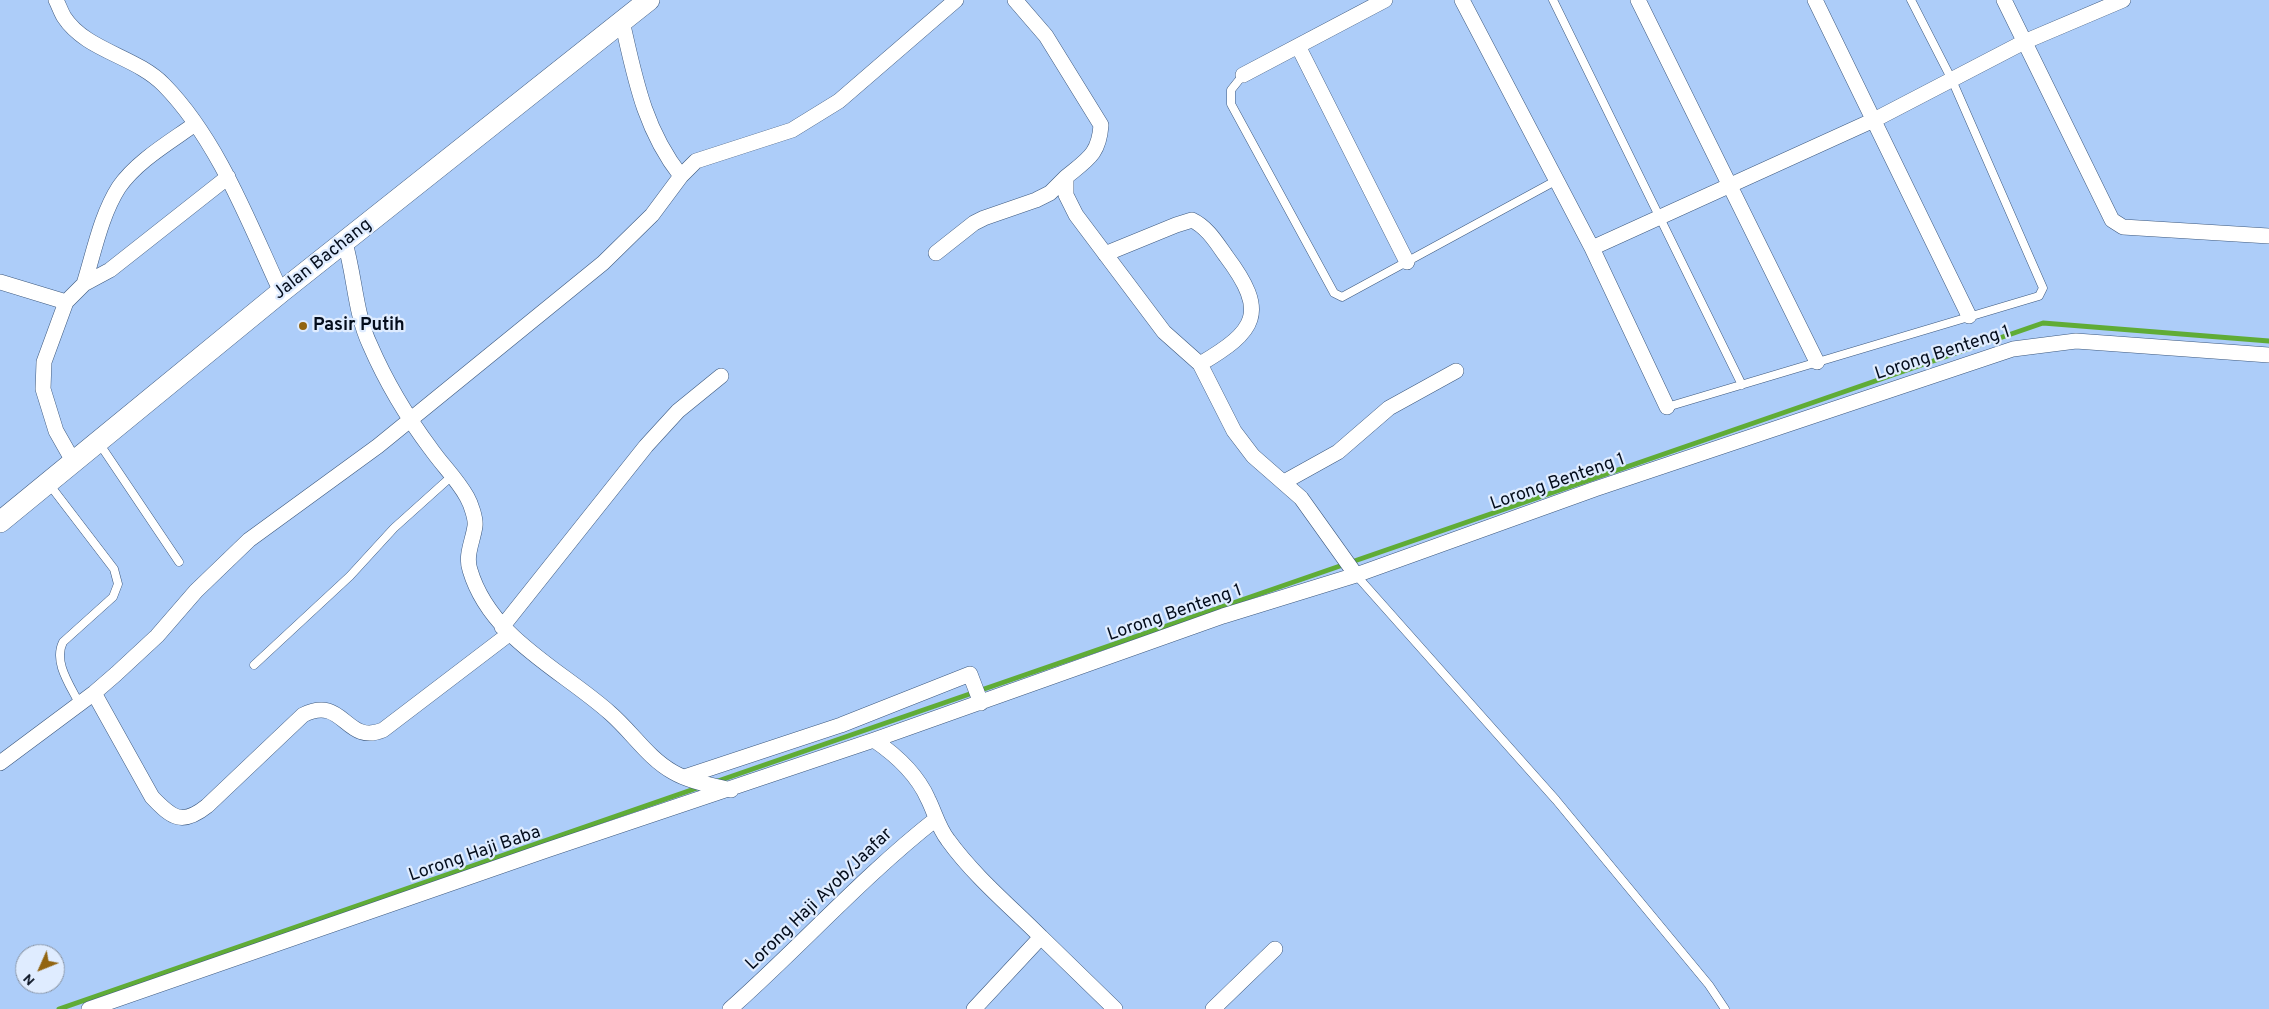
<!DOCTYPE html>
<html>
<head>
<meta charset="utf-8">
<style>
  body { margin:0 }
  #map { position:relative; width:2269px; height:1009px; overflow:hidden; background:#adcdf9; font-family:Overpass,sans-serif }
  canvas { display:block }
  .north { position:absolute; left:15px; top:944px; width:50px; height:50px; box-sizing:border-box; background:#dfecff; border:1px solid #8793a4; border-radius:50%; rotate:226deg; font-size:14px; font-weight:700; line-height:20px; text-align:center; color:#040d1c }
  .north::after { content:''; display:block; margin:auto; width:18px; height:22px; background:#926511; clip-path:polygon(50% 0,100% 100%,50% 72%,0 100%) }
</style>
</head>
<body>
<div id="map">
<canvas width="2269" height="1009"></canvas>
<div class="north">N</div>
</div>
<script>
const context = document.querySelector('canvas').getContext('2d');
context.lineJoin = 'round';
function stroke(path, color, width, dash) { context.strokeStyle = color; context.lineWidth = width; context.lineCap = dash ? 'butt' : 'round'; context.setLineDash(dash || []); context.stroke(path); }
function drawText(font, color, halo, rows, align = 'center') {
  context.font = font + ' Overpass,sans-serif'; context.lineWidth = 4.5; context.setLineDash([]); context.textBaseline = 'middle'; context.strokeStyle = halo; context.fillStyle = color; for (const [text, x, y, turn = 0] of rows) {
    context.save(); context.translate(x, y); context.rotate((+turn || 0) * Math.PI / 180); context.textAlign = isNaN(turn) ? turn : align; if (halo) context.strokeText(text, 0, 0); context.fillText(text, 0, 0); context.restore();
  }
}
const stream = new Path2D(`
  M715,782L2043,323L2269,341
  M59,1009L700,787`);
const lane = new Path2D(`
  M1553,0L1742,385
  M1243,75L1231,90V104L1334,293L1342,297L1557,180
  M1667,407L2039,296L2043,288L1952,80L1911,0
  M99,443L179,562
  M49,484L114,569L118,584L113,597L63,642C53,662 70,685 79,703
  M1356,575L1556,800L1709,985L1725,1009
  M254,665L350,576L394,528L453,475`);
const street = new Path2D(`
  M56,0C59,6 61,12 64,17C86,51 136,56 164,85C218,140 249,223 281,292
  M1015,0L1046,36L1101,125C1099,154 1088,159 1066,177V195L1076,215L1164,332L1200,364L1234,431L1253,456L1301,498L1356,575
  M1462,0L1592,248L1667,407
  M1638,0L1817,362
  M1815,0L1969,316
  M2004,0L2112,220L2123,227L2269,236
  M622,21C635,78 644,129 681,176
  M1298,46L1407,262
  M1243,75L1385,0
  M345,243C355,277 355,313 370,345C386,382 407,417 431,449C443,466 457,479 467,497C471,504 476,519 475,526C473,541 465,555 470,570C490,638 562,670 610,713C632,732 648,758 673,772C690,782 712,785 731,790
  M1592,248L1876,119L2024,42L2123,0
  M936,253L974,223L984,218L1036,200L1050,193L1066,177
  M1105,254L1176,225L1192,220C1207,227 1216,242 1226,256C1269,313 1256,331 1200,364
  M0,282L66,302
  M84,284C94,252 101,215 119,187C137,161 170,142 195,124
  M73,461L56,431L43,389L44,362L66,302L84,284L110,270L228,177
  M1284,482L1338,452L1389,408L1456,371
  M502,627L646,446L678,411L721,376
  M94,693L152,797C172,818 182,826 207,806L303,715C344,694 345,746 383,730L509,634
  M874,740C896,755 917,774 928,799C935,813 938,827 948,840C974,876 1010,906 1041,937L974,1009
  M0,763L94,693L116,674L157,636L196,591L249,540L378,446L603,263L652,215L681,176L696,161L792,130L839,101L956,0
  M684,777L841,725L970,674L981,703
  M1041,937L1115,1009
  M89,1009L547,850L874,740L1223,616L1356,575L1595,489L2013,349L2076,341L2269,355
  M730,1009C800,947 862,877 936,819
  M1213,1009L1275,949`);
const secondary = new Path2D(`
  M0,522L281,292L649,0`);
const markers = [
  [303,326,5,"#926511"]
];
const streetNames = [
  ["Jalan Bachang",323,260,-38],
  ["Lorong Benteng 1",1943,354,-18],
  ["Lorong Benteng 1",1558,483,-19],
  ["Lorong Benteng 1",1175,614,-19],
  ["Lorong Haji Baba",475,855,-19],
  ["Lorong Haji Ayob/Jaafar",820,900,-44]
];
const poiNames = [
  ["Pasir Putih",313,326]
];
stroke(stream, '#60ac36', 5);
stroke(lane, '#3c587e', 9);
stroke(street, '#3c587e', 16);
stroke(secondary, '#3c587e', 22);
stroke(lane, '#fff', 8);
stroke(street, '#fff', 15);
stroke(secondary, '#fff', 21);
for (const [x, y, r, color] of markers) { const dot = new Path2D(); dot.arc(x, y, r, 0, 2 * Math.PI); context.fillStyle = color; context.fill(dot); stroke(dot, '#dfecff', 2); }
drawText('18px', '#040d1c', '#dfecff', streetNames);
drawText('bold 18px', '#040d1c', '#dfecff', poiNames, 'left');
</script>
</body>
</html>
